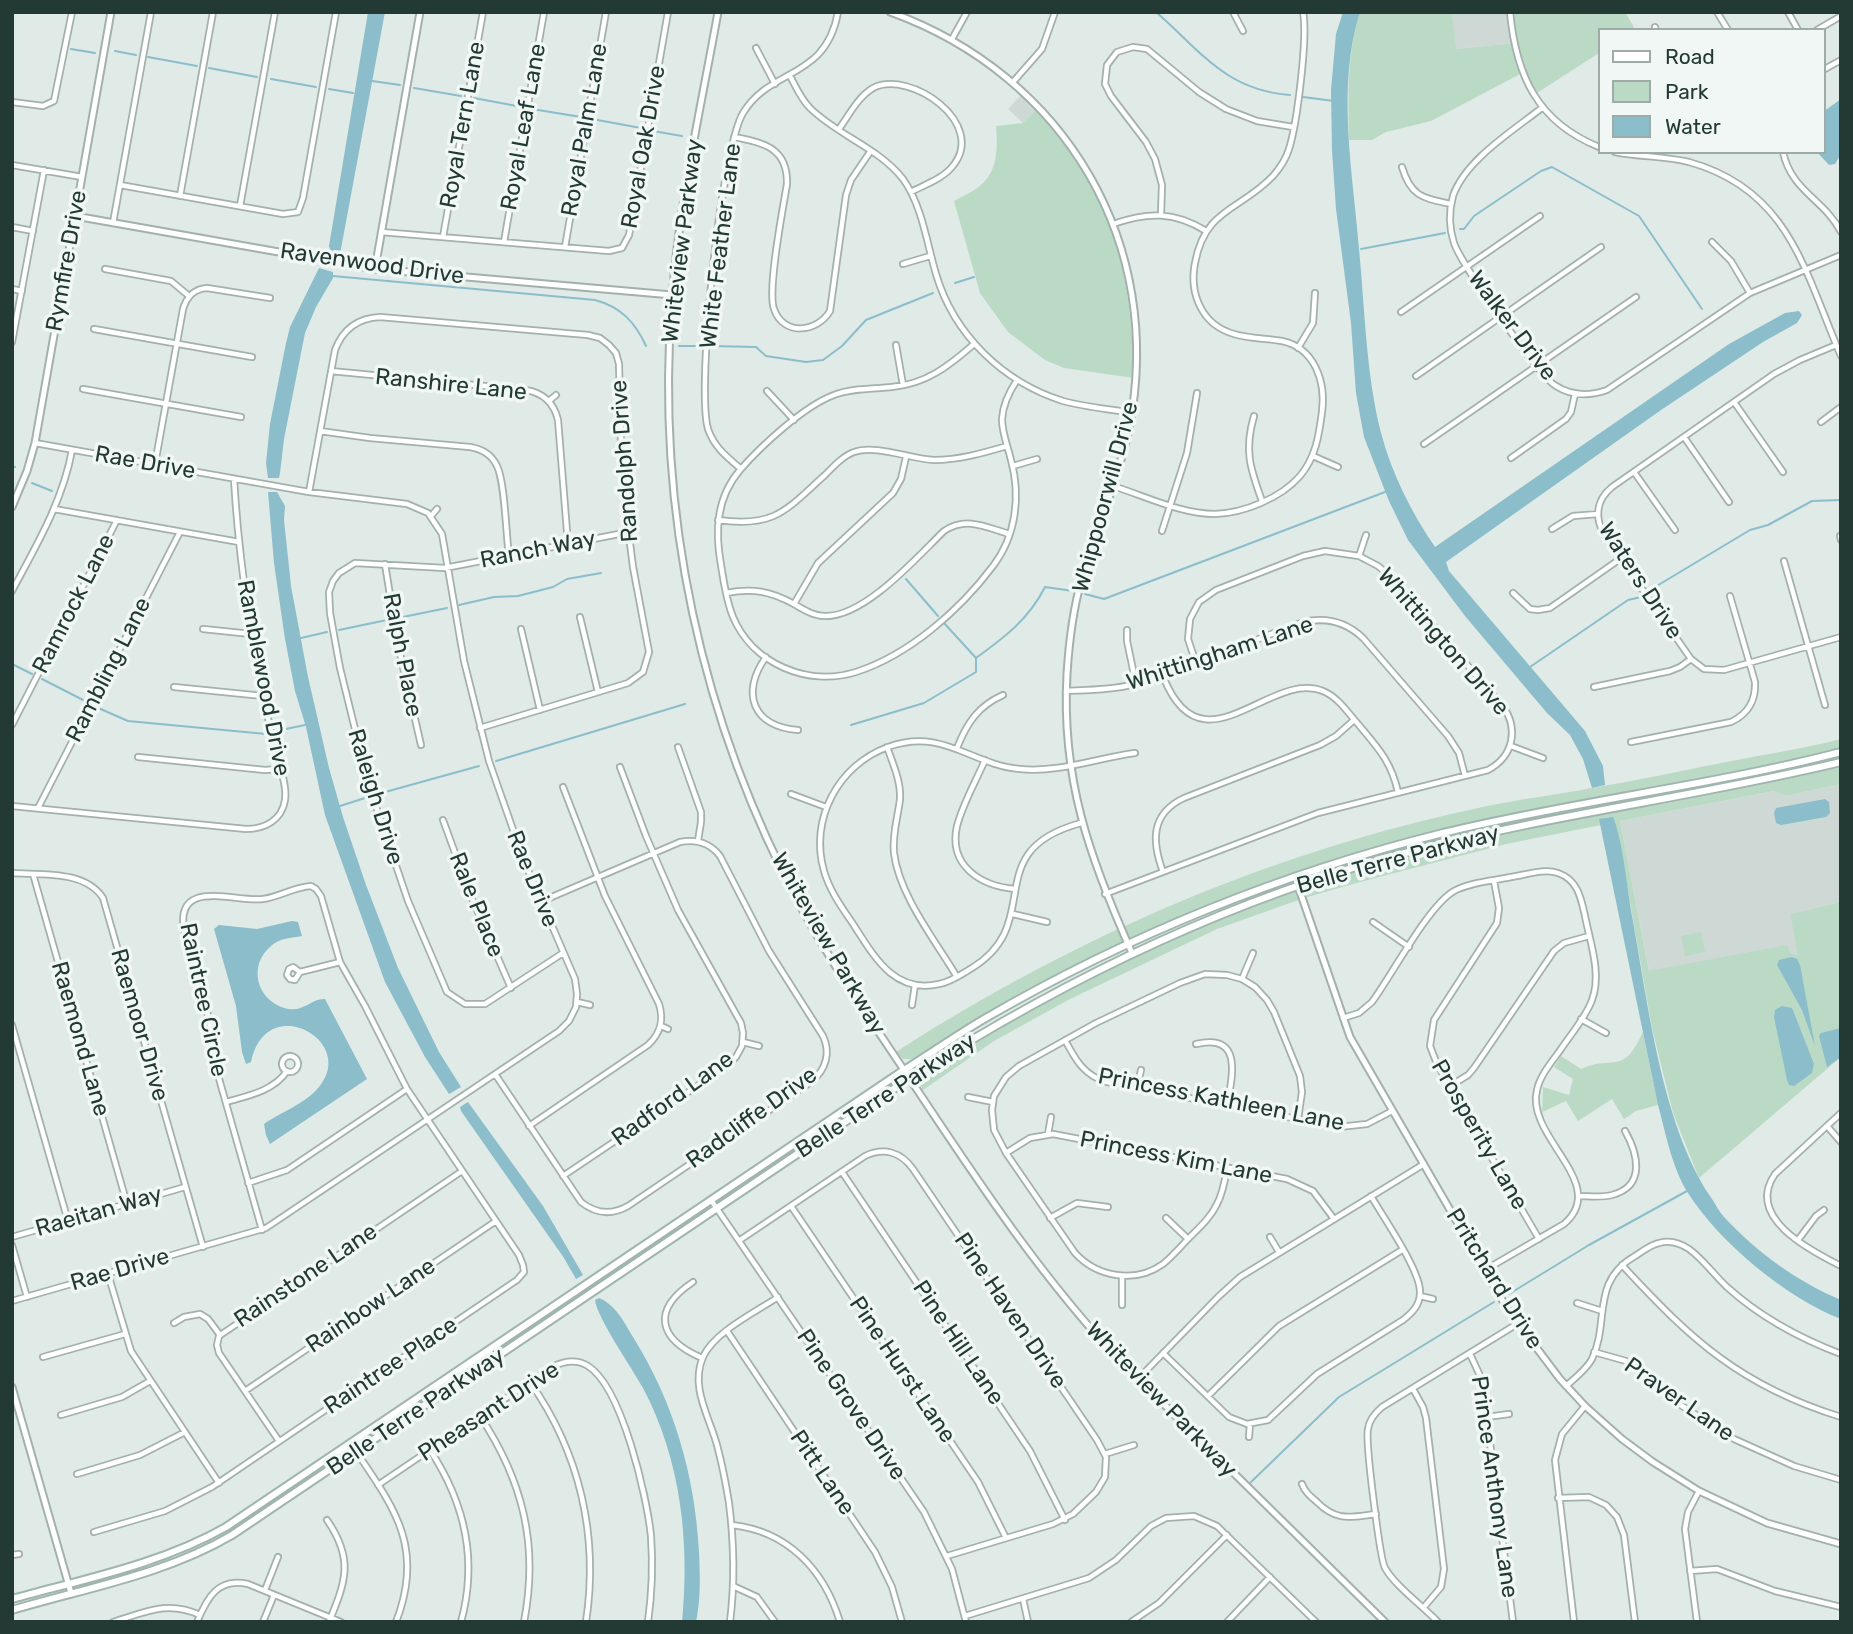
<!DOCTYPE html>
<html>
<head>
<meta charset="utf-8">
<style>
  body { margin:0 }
  #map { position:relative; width:1853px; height:1634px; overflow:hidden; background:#e0eae6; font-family:Rubik,sans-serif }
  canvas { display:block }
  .frame { position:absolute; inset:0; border:14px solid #223934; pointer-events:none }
  .legend { position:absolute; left:1598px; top:28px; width:228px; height:126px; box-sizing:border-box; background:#f0f7f4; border:2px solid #9eaba7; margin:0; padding:9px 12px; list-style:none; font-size:21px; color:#223934 }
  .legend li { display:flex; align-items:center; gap:14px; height:35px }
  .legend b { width:35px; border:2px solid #9eaba7 }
</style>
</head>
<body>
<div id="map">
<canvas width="1853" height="1634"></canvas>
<div class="frame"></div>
<ul class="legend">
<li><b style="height:9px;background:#fff"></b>Road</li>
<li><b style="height:19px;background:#badac5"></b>Park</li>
<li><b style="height:19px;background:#8bbdcb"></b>Water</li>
</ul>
</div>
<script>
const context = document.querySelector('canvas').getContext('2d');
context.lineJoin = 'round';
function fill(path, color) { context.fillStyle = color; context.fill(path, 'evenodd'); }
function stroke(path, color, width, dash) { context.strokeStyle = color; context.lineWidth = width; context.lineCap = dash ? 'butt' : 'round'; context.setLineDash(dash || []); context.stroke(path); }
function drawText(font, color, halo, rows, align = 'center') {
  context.font = font + ' Rubik,sans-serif'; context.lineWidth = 7; context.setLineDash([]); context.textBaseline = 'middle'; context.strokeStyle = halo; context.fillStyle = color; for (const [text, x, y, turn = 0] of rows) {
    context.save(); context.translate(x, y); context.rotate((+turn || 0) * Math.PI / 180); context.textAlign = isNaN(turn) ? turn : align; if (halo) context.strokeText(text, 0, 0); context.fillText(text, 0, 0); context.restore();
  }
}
const built = new Path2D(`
  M1452,12H1513L1515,43L1455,49Z
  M1022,94L1037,109L1023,123L1008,109Z
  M1841,784V902L1790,914L1825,1071L1664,1047L1620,821L1775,791L1786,796Z`);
const green = new Path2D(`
  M1360,12H1452L1456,49L1515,43L1513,12H1625L1635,29L1599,30V53L1537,93L1524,72L1431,121L1386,132L1372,140H1349C1348,96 1347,54 1360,12Z
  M1037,109C1111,191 1132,269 1134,378L1064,368L1045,360L1008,332L980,293L954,201C963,196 975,191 982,184C998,170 998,145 996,126L1023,123Z
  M1841,739V749L1817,755L1593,800L1328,863C1202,904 1093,955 978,1020L977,1019L912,1059H903L896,1052C1076,936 1273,851 1483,807C1519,799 1556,795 1592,788C1641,780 1689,769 1737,760C1772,753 1807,748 1841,739Z
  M1841,767V784L1786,796L1774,791L1620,821L1649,971L1787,945L1791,954L1798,955L1790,914L1841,902V1057L1699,1178L1673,1113L1652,1028L1620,845L1600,819L1601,825L1506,844L1360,882L1304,898L1217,929L1070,999L994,1041L923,1090L919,1083L921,1075L930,1068C959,1050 987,1032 1016,1015C1113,962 1215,916 1320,881C1431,844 1546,824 1660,802L1663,804Z
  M1701,932L1705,952L1685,956L1681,936Z
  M1643,1032L1658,1105L1636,1111L1624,1119L1612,1099L1578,1121L1566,1101L1542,1112L1543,1087L1569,1095L1573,1079L1554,1067L1561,1056L1581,1069C1615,1054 1622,1077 1643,1032Z`);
const water = new Path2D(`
  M368,12H385L340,254L331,252L329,246Z
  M1343,12H1360C1336,88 1353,172 1359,249C1365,311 1366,373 1381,433C1392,474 1411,512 1435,547L1729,344L1785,313L1799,311L1802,315L1797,323L1763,342L1661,410L1446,562L1449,571L1585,731L1603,766L1605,785L1592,788L1583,759L1570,735L1547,713L1465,616L1408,540L1389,501L1364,437L1356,393L1351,323L1336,209L1332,151L1331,90L1336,34Z
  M1841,99V154L1835,164L1829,165L1817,152H1823V112Z
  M319,268L333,272V278L316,307L305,333L284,439L280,473L279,478H268L266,463L270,424L286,343L290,327Z
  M268,492H277L285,506L284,520L291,586L308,677L329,768L343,817L366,885L398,968L439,1052L461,1087L449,1094L425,1057L385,982L325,815L306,727L295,691L285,639L274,563Z
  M1825,799L1829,802L1830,813L1826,817L1781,825L1776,823L1774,813L1776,808Z
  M1613,817C1623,841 1627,888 1632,916C1648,1002 1661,1122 1710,1196C1715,1203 1719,1212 1725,1218C1758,1253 1796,1281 1841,1300V1319C1786,1298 1719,1242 1688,1193C1672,1168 1666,1134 1658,1105L1599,819Z
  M292,921L298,922L302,936C291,938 280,938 271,946C248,965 256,999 284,1008C303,1014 311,998 325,999L367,1079L270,1144L266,1135L264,1124C281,1112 305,1104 319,1087C358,1041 266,990 251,1062L246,1064L242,1052L236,1006L214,929L219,925L257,929Z
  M1792,957L1797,959L1800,965L1815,1046L1802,1010L1777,965L1779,960Z
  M1782,1006L1792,1008L1814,1064L1812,1073L1794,1086L1789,1085L1787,1080L1774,1017L1775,1010Z
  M1841,1028V1057L1827,1067L1819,1036L1821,1033Z
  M468,1102L543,1206L583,1275L576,1279L564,1258L461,1111L460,1107Z
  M599,1298C616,1305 624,1322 633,1337C674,1403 695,1475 699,1552C700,1576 701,1598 696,1622H682C690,1542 681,1460 643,1388C632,1368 597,1318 595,1300Z`);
const stream = new Path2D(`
  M1156,12C1201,51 1225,90 1290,95
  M71,49L95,53
  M115,51L136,55
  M148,57L197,66
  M209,68L257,77
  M271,79L316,87
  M372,81L400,85
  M414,88L461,96
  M329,89L353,93
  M1303,97L1334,101
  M474,98L522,107
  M532,109L581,117
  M592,119L641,128
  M653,131L682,136
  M1460,229H1464L1474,216L1541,171L1552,167L1639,216L1702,309
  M1361,249L1445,233
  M333,276L595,300C621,307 635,322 646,346
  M955,283L974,277
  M679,346H701
  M711,346L756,347L766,356L806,362L823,360L842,346L866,320L933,293
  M12,466L15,467
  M32,483L52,491
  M906,579L938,616
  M1655,587L1750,530L1768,525L1812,501L1841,500
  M1085,594L1104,599L1385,492
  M459,605L494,597L518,596L553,587L567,579L601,573
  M398,618L447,608
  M944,623L976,658
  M339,630L387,620
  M301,638L327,632
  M12,664L32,674
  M1530,667L1628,600L1641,597
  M42,679L87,702
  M96,707L128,721L266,734
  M851,725L924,703L976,672V658C1005,637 1029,619 1045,587L1073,591
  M276,731L305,725
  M496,761L685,704
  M378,794L479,766
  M340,806L365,798
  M1509,1294L1589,1245L1687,1191
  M1250,1483L1339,1397L1494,1302`);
const minor = new Path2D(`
  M1233,12L1243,31
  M1510,12C1516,75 1537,122 1599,147
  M1717,12L1728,30
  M1788,12L1798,30
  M1655,27L1656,30
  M1817,30L1841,16
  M952,39L967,12
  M756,48L775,84
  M1823,70L1841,60
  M790,76C796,87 801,99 810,108C837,135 879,148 903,179C922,205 927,244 936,274C954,335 1003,382 1063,401C1085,407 1109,409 1131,413
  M1013,82L1042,49L1055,12
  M12,102L43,106L54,101L72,12
  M1543,107C1514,130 1465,160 1453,196C1449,211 1449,228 1454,243C1461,264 1539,376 1556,386C1572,396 1590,396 1607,390L1750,293L1841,255
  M839,129C849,115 858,97 873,88C910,69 989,124 952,167C942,179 924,185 911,192
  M734,137C763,142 788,148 787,184C783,208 767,290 774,309C783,336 817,333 830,311L846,195L851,180L870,152
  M1615,152C1639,157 1665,156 1689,162C1790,190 1805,273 1841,356
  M1783,152C1791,191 1825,200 1841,232
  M12,165L82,177
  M1402,167C1411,197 1423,198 1451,204
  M120,185L283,214L298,212L303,198L336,12
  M180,196L213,12
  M240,206L275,12
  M1161,214L1162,185L1155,159L1146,142L1111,96L1105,84L1107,65L1117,52L1133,47L1147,49L1199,92L1226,109L1257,121L1293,127
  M113,223L151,12
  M1113,224C1147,212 1174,211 1206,231
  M12,227L33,231
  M381,232L609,251L622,248L629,235L668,12
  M443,237L483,12
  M504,242L544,12
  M1712,242L1731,261L1750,293
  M565,247L606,12
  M903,264L930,256
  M105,269L171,281L189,296
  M12,289L22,291
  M1401,312L1540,216
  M94,329L252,357
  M12,342L44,170
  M974,344C949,366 926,384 892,387C873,389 852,388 834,395C804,406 761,446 740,470C716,498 715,532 721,565C724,583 726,600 733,617C753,664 808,687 856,672C909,655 960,610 993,566C1016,536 1021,496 1011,460C1008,447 1002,433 1002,419C1003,404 1009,392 1017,380
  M896,345L903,385
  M1836,345L1800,360L1774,374L1612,487C1596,500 1594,518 1605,536L1691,659L1704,669L1724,670L1841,637
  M1298,348L1313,323L1315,293
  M331,371L526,390C544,393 554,403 558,420L568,544
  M1416,376L1601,247
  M83,389L241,417
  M767,391L794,420
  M549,401L556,395
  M1734,402L1783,472
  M1254,416C1244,450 1250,468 1262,501
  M1821,422L1841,407
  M320,431L370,438L470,447C482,449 492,455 497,466C505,482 506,535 509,556
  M1684,437L1729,502
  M1424,444L1636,297
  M1313,456L1338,467
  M1511,458L1566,419L1571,412L1575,394
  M155,464L183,309C187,296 194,289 207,288L270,298
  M1013,466L1037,459
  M741,469C727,457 714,447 708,429C696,386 721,151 743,113C771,67 826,80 838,12
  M1634,472L1675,530
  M1113,486C1145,496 1181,514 1215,514C1244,513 1281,498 1300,476C1316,457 1319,435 1322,412C1326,382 1315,348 1282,341C1266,338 1250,339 1234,334C1202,325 1189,294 1195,263C1205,208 1241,210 1273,176C1280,168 1286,159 1289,149C1297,124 1308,37 1303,12
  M309,492L335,350C343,329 358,318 380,317L588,335L600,338L609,345L616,353L619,364L621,444L625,504L633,567L649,652L643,672L628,683L480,728
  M54,509L239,542
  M431,516L437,509
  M718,520C775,528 786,510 825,475C834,466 843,456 854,452C875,444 911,459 934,460C959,460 983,453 1007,446
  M1552,529L1573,516L1598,514
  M1162,531L1187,453L1197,393
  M1840,536L1841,540
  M1359,556L1366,535
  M1784,561L1825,705
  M385,564L398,645L421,745
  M12,591C36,546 63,501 72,450
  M726,593C753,588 770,591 794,604L818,563L893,493L901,479L906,457
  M1513,593L1530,609L1538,610L1550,608L1620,559
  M794,604C804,610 814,616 825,616C865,617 917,557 944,531C966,516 986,527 1009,534
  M580,617L598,692
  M203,629L251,634
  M521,629L540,710
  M1127,630V641L1136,684
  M766,657C740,693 753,727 798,730
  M1163,676C1202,776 1270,669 1323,691C1338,697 1348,713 1358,724C1378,748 1391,761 1398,792
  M174,687L263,696
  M1594,687L1670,671L1680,667L1691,659
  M1066,691C1088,690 1110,690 1131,685C1191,672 1246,641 1304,622C1326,617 1346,622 1363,638L1448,736L1459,753L1465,776
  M12,725L117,520
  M1631,742L1731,722C1748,714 1756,701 1755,682L1730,596
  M1511,746L1543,758
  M678,747L701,812V822L698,841
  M887,747C893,764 901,781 900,799C898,817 892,834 894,853C899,895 935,940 957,977
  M957,748C967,723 978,706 1003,695
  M138,757L265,770L280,769
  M985,760C976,781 963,803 957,826C948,866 981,886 1015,889
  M791,794L826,807
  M12,806L246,829C265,829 282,820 285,800C287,785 280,768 276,753C270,729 265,704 260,680C247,613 238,546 234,479
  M38,808L180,532
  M443,820L470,894L511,988
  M1081,823C977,851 1047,922 972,968C962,974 951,982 939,984C895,994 875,958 855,927C843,909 830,892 824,871C809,820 838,765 888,747C943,727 971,765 1020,769C1059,773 1097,758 1135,753
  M1163,872C1152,842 1150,814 1184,798L1320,745L1336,736L1354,720
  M12,873C41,875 85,870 103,898L203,1247
  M33,874L127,1204
  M1494,881L1499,908L1497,923L1434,1020L1430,1046L1437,1064L1539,1239
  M1105,894L1318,813L1488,770C1514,756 1519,728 1502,705L1390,576L1378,566L1359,556L1325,551L1303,556L1216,590L1199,602L1190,619L1188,639L1196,663
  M1013,914L1047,922
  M1373,922L1409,947
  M563,953L485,1004H465L447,992L408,901L369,786L340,668L330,613L329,592L333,581L339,573L355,563L445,568L629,532
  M300,972L293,967L289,969L287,975L290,979L295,980L300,972L340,962
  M1242,979L1253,953
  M577,1002L590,1005
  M912,1005L915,985
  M1343,1018L1359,1013L1372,1002C1392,975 1428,906 1454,891C1471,882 1493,881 1511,877C1526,875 1544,868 1558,873C1578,880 1581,898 1585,916C1590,942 1602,974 1592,1000C1586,1017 1571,1034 1561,1049C1552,1062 1540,1075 1537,1090C1525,1137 1611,1184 1564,1224L1485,1270
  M1581,1019L1606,1033
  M12,1025L68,1221
  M661,1026L668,1029
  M1065,1040C1075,1059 1084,1076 1107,1082L1339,1127L1367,1124L1392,1111
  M743,1042L759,1046
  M1196,1044C1244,1033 1232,1077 1227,1106
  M282 1064a8 8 0 1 1 16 0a8 8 0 1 1-16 0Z
  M495,1074L581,1202C596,1214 612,1215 628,1206L811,1082C826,1070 831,1053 823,1036L769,951L720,856C710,843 696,839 680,842L540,902
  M1450,1086L1468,1075L1474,1068L1554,951L1564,943L1589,936
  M1137,1088L1141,1070
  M968,1097L993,1102
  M226,1102C247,1096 274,1091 287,1071
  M1841,1113L1775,1174C1745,1217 1809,1250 1841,1266
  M529,1126L648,1045C661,1033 664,1020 659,1004L605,896L563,787
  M1827,1126L1841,1142
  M1048,1134L1051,1117
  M1006,1153L1030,1138L1053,1134L1287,1179L1313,1191L1334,1219
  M1227,1168C1225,1180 1223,1193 1217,1204C1211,1217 1200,1227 1190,1237C1181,1246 1173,1256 1163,1264C1135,1284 1097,1277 1075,1253L1006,1153L994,1130L992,1110L994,1096L1006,1077L1019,1066L1096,1023L1180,983L1205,974L1227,975L1242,979L1255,987L1267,1000L1274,1012L1300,1076L1302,1092L1298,1119
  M842,1172L1030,1451L1065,1520
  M563,1176L727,1066L736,1057L742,1046L743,1033L741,1023L678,910L646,836L620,767
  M248,1183L287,1170L407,1089
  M1578,1196C1589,1196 1601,1198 1612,1195C1646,1186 1638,1154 1625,1131
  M711,1200L924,1512L952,1569L966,1622
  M791,1206L978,1482L1006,1538
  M1050,1218L1077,1203L1108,1207
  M1166,1218L1188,1239
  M12,1237L185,1187
  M1270,1237L1279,1252
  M740,1240L865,1156C884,1147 901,1152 913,1169L1097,1440L1106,1457L1105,1477L1096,1492L1073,1514L1053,1524L947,1556
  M1798,1240L1816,1216L1824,1210
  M12,1245L27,1297
  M1622,1265C1691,1340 1741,1386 1841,1417
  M108,1274L131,1351L219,1483
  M693,1282C651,1310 658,1339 702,1358
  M1420,1296L1433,1299
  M12,1301L266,1228L559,1031L569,1021L576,1007L577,994L575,979L524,861L489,761L464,661L442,534L428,513L407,504L309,492L35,443
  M1577,1303L1602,1311
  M1122,1305V1276
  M174,1323L184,1317L200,1314L208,1319L220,1335
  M727,1331L875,1552L892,1587L902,1622
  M1594,1352L1626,1361L1679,1404L1734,1439L1794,1466L1841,1480
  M1163,1353L1229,1417L1247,1424L1268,1420L1317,1374L1403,1320C1412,1313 1420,1305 1420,1293C1421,1271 1383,1217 1371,1196
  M1470,1354L1482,1380L1513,1622
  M43,1357L125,1334
  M1138,1379L1218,1297L1240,1277L1424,1164
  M530,1382C580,1453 599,1536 586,1622
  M1566,1386C1575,1378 1586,1370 1592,1359C1610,1322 1590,1282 1635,1256C1643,1251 1650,1245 1659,1243C1669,1240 1680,1243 1689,1249C1703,1259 1714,1275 1727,1287C1760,1317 1799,1338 1841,1354
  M1413,1389L1423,1407L1426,1418L1444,1569L1441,1587L1424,1607
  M245,1391L496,1221
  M1208,1396L1279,1326L1402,1250
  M61,1415L122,1397L150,1381
  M480,1416C523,1481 539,1545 524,1622
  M1487,1417L1509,1414
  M1249,1437L1250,1424
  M279,1441L219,1353L217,1345L219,1336L462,1171
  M351,1444C392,1505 426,1545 396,1622
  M430,1450C465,1503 478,1560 461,1622
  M1105,1454L1134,1445
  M77,1474L140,1455L185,1432
  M1302,1484C1305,1492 1310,1496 1317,1502C1337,1522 1350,1517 1376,1514
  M378,1485L552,1367C564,1361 577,1359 588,1366C622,1387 647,1497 651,1536C653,1564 652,1593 648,1622
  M1558,1498L1589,1497L1606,1505L1617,1517L1624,1535L1635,1622
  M327,1520C354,1559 346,1581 329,1622
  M732,1525C787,1531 824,1569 840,1622
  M94,1532L165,1511L212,1487L517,1280L524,1272L523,1265L519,1255L407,1089L365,1006L340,962L321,896L316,889L311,886C294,887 279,897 263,899C236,903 175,877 184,930L209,1019L216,1068L262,1230
  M12,1555L19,1554
  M1690,1571L1717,1569L1775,1591L1841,1607
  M733,1586L757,1597L775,1622
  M265,1590L278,1557
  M1023,1599L1028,1622
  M965,1616L1089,1578L1116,1560L1151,1526L1166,1518L1194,1516L1217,1526L1316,1622
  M113,1622C146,1612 167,1600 200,1615
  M197,1622C207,1598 218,1577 248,1584L341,1622
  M263,1622L274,1595
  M730,1622C735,1582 734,1542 729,1503C726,1484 722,1464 717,1445C709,1416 690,1387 703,1357C714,1332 756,1312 778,1297
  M1131,1622L1159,1603L1227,1535
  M1227,1622L1270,1577
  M1438,1622C1423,1606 1396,1587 1385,1568C1380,1559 1365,1441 1368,1429C1369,1420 1375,1413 1382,1407L1517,1324
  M1574,1622L1555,1460L1562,1434L1585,1406
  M1697,1622L1685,1529L1688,1512L1699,1491`);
const tertiary = new Path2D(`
  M718,12C701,107 679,203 672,299C655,511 701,723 802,909C833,966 870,1019 906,1073C973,1174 1040,1277 1124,1365L1385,1622
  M890,12C1065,75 1166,244 1129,429C1118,480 1097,529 1082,578C1073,609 1069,642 1067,674C1061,779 1090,859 1132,953
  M75,216L375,269L672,295
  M375,269L420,12
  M12,507L27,471L35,443L111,12
  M1295,877L1350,1037L1508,1310L1560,1379L1585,1406L1622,1439L1653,1462L1699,1491L1767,1523L1841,1544
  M12,1387L71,1593`);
const secondary = new Path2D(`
  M12,1599C84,1579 161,1564 226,1527L904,1070C931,1053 957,1035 984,1019C1127,936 1282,873 1443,833C1574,801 1710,786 1841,752
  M12,1610C86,1588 166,1574 232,1535L910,1078C1063,980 1227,900 1405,853C1548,815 1696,797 1841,762`);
const streetNames = [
  ["Royal Tern Lane",463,125,-80],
  ["Royal Leaf Lane",524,127,-80],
  ["Royal Palm Lane",585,130,-80],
  ["Royal Oak Drive",644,147,-80],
  ["Whiteview Parkway",683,241,-83],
  ["White Feather Lane",721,246,-83],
  ["Rymfire Drive",67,261,-80],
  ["Ravenwood Drive",372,264,8],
  ["Walker Drive",1512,326,53],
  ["Ranshire Lane",451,385,6],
  ["Randolph Drive",625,461,-94],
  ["Rae Drive",145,463,10],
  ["Whippoorwill Drive",1106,497,-75],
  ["Ranch Way",538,550,-11],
  ["Waters Drive",1640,581,57],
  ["Ramrock Lane",74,604,-63],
  ["Whittington Drive",1443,642,49],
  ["Whittingham Lane",1220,654,-18],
  ["Ralph Place",402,655,79],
  ["Rambling Lane",109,670,-63],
  ["Ramblewood Drive",263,678,79],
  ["Raleigh Drive",375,797,73],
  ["Belle Terre Parkway",1398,860,-15],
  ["Rae Drive",532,879,68],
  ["Rale Place",476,905,68],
  ["Whiteview Parkway",828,944,60],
  ["Raintree Circle",203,1000,78],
  ["Raemoor Drive",139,1025,74],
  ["Raemond Lane",80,1039,74],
  ["Belle Terre Parkway",886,1096,-33],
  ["Radford Lane",673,1099,-36],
  ["Princess Kathleen Lane",1221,1100,11],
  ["Radcliffe Drive",752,1118,-36],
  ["Prosperity Lane",1479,1135,60],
  ["Princess Kim Lane",1176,1158,11],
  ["Raeitan Way",99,1212,-16],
  ["Rae Drive",120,1270,-16],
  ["Rainstone Lane",306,1276,-34],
  ["Pritchard Drive",1494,1279,58],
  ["Rainbow Lane",371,1306,-34],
  ["Pine Haven Drive",1010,1311,56],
  ["Pine Hill Lane",958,1343,56],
  ["Raintree Place",391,1366,-34],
  ["Pine Hurst Lane",902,1370,56],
  ["Whiteview Parkway",1161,1400,46],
  ["Praver Lane",1679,1400,35],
  ["Pine Grove Drive",851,1405,56],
  ["Belle Terre Parkway",416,1412,-34],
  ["Pheasant Drive",489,1412,-33],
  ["Pitt Lane",822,1473,56],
  ["Prince Anthony Lane",1494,1487,82]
];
fill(built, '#ced9d5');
fill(green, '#badac5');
fill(water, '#8bbdcb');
stroke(stream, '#8bbdcb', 2);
stroke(minor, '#a3b1ad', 8);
stroke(tertiary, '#a3b1ad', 9);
stroke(secondary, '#a0b5ae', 10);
stroke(minor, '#fff', 4.5);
stroke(tertiary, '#fff', 5);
stroke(secondary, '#fff', 6);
drawText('23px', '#223934', '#f0f7f4', streetNames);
</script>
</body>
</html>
